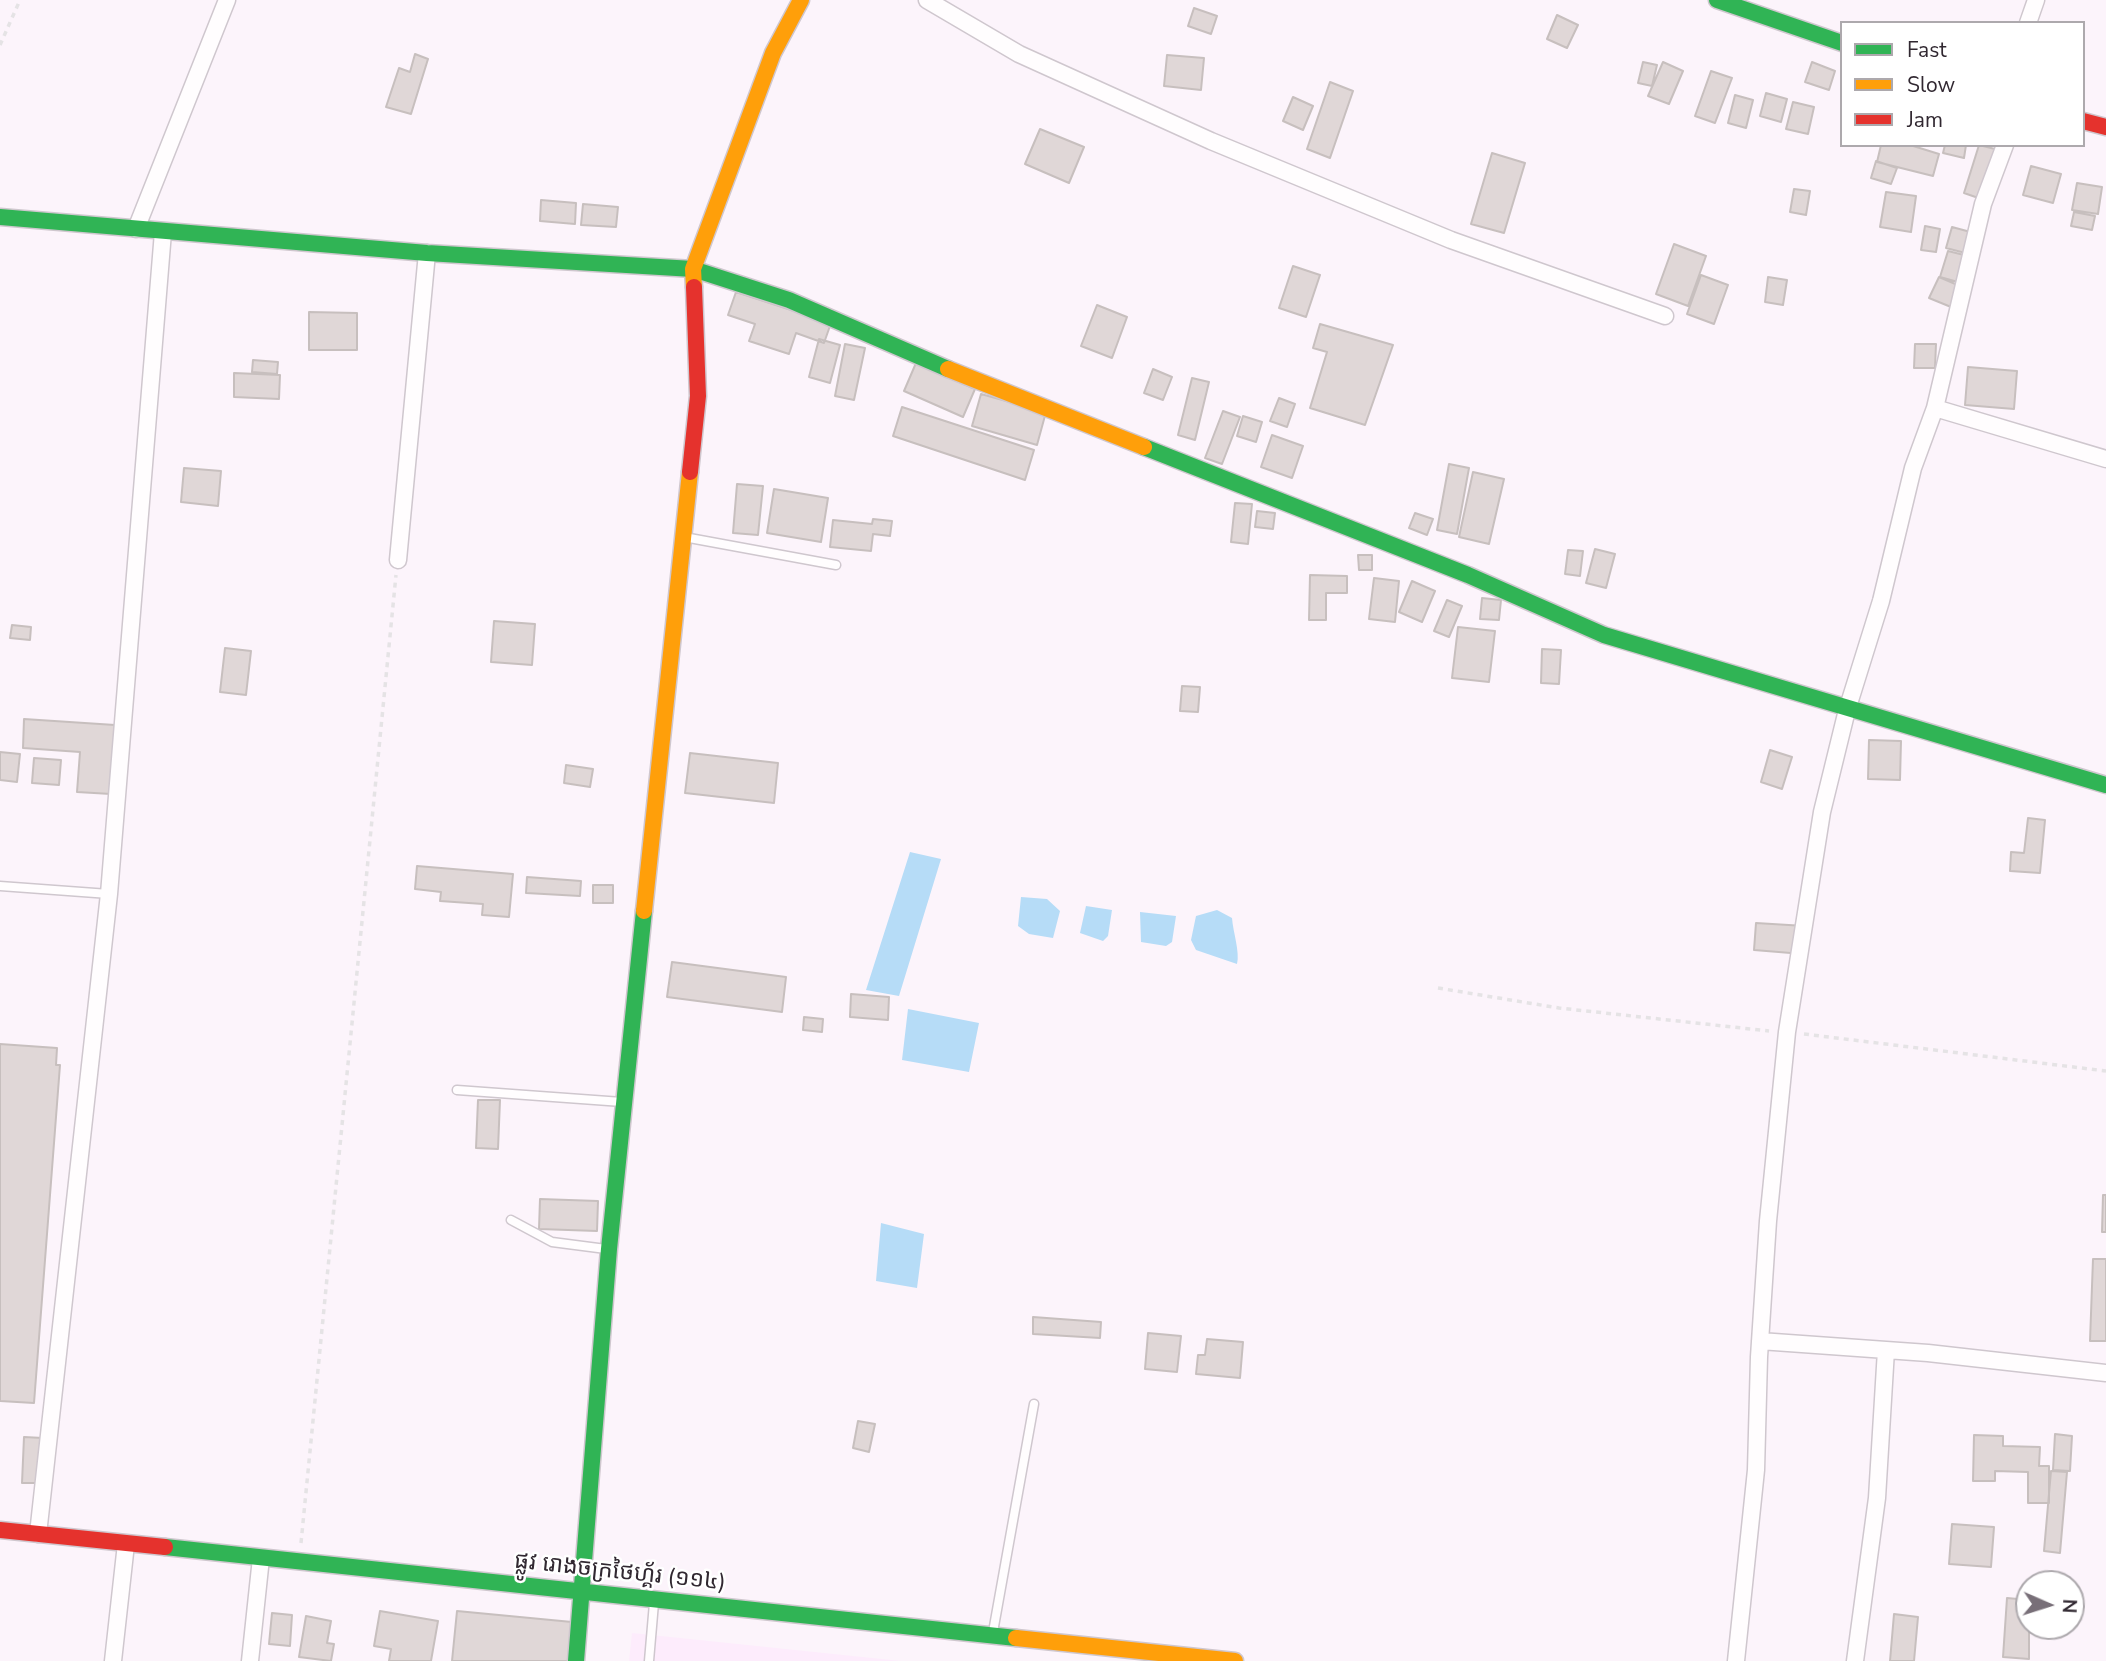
<!DOCTYPE html>
<html>
<head>
<meta charset="utf-8">
<style>
  body { margin:0 }
  #map { position:relative; width:2106px; height:1661px; overflow:hidden; background:#fcf4fb; font-family:"Nunito Sans",sans-serif }
  canvas { display:block }
  .legend { position:absolute; left:1840px; top:21px; width:245px; height:126px; box-sizing:border-box; background:#fff; border:2px solid #ada9ad; margin:0; padding:9px 12px; list-style:none; font-size:21px; color:#312831 }
  .legend li { display:flex; align-items:center; gap:14px; height:35px }
  .legend b { width:35px; border:2px solid #ada9ad }
  .north { position:absolute; left:2015px; top:1570px; width:70px; height:70px; box-sizing:border-box; background:#fff; border:2px solid #ada9ad; border-radius:50%; rotate:93deg; font-size:19px; font-weight:700; line-height:28px; text-align:center; color:#312831 }
  .north::after { content:''; display:block; margin:auto; width:24px; height:32px; background:#786f78; clip-path:polygon(50% 0,100% 100%,50% 72%,0 100%) }
</style>
</head>
<body>
<div id="map">
<canvas width="2106" height="1661"></canvas>
<ul class="legend">
<li><b style="height:9px;background:#30b455"></b>Fast</li>
<li><b style="height:9px;background:#ff9f0a"></b>Slow</li>
<li><b style="height:9px;background:#e5322d"></b>Jam</li>
</ul>
<div class="north">N</div>
</div>
<script>
const context = document.querySelector('canvas').getContext('2d');
context.lineJoin = 'round';
function fill(path, color) { context.fillStyle = color; context.fill(path, 'evenodd'); }
function stroke(path, color, width, dash) { context.strokeStyle = color; context.lineWidth = width; context.lineCap = dash ? 'butt' : 'round'; context.setLineDash(dash || []); context.stroke(path); }
function drawText(font, color, halo, rows, align = 'center') {
  context.font = font + ' "Nunito Sans","Noto Sans Khmer",sans-serif'; context.lineWidth = 5; context.setLineDash([]); context.textBaseline = 'middle'; context.strokeStyle = halo; context.fillStyle = color; for (const [text, x, y, turn = 0] of rows) {
    context.save(); context.translate(x, y); context.rotate((+turn || 0) * Math.PI / 180); context.textAlign = isNaN(turn) ? turn : align; if (halo) context.strokeText(text, 0, 0); context.fillText(text, 0, 0); context.restore();
  }
}
const built = new Path2D(`
  M632,1633L901,1661H629Z`);
const water = new Path2D(`
  M910,852L941,859L899,996L866,990Z
  M1021,897L1047,899L1060,911L1053,938L1029,934L1018,926Z
  M1086,906L1112,910L1108,936L1103,941L1080,933Z
  M1217,910L1232,918C1233,932 1240,952 1237,964L1196,950L1191,940L1196,916Z
  M1140,912L1176,916L1172,942L1166,946L1141,942Z
  M908,1009L979,1023L969,1072L902,1060Z
  M881,1223L924,1234L917,1288L876,1281Z`);
const building = new Path2D(`
  M1194,8L1217,16L1211,34L1188,26Z
  M1557,15L1578,25L1567,48L1547,39Z
  M415,54L428,59L411,114L386,107L399,68L410,72Z
  M1167,55L1204,58L1201,90L1164,86Z
  M1643,62L1657,65L1652,86L1638,83Z
  M1663,62L1683,71L1669,104L1648,96Z
  M1812,62L1835,71L1829,90L1805,82Z
  M1711,71L1732,78L1715,123L1695,116Z
  M1330,82L1353,91L1330,158L1307,149Z
  M1766,93L1787,99L1781,122L1760,116Z
  M1735,95L1753,100L1746,128L1728,123Z
  M1293,97L1313,106L1303,130L1283,121Z
  M1793,102L1814,107L1808,134L1786,129Z
  M1040,129L1084,147L1069,183L1025,164Z
  M1881,145H1910L1939,154L1933,176L1877,162Z
  M1945,145H1966L1964,158L1943,153Z
  M1979,145L2003,151L1987,201L1964,193Z
  M1492,153L1525,163L1504,233L1471,224Z
  M1876,161L1897,168L1891,184L1871,178Z
  M2031,166L2061,174L2053,203L2023,195Z
  M2077,183L2102,187L2098,214L2072,210Z
  M1794,189L1810,191L1806,215L1790,212Z
  M1886,192L1916,196L1911,232L1880,227Z
  M541,200L576,203L575,224L540,221Z
  M583,204L618,207L616,227L581,225Z
  M2074,212L2095,216L2092,230L2071,226Z
  M1925,226L1940,229L1936,252L1921,250Z
  M1952,227L1978,234L1973,255L1946,248Z
  M1674,244L1706,256L1688,306L1656,294Z
  M1948,251L1972,257L1965,284L1940,277Z
  M1293,266L1320,275L1306,317L1279,308Z
  M1701,275L1728,285L1714,324L1687,314Z
  M1768,277L1787,280L1783,305L1765,302Z
  M1939,277L1960,286L1951,307L1929,298Z
  M736,292L831,323L824,343L796,333L789,354L749,341L755,324L728,315Z
  M1097,305L1127,317L1112,358L1081,346Z
  M309,312L357,313V350H309Z
  M1320,324L1393,345L1365,425L1310,408L1327,352L1313,348Z
  M819,339L840,345L830,383L809,377Z
  M845,344L865,348L854,400L835,396Z
  M1915,344H1936L1935,368H1914Z
  M253,360L278,362L277,374L252,372Z
  M916,363L975,389L963,417L904,391Z
  M1968,367L2017,371L2014,409L1965,405Z
  M1153,369L1172,377L1163,400L1144,393Z
  M234,373L280,375L279,399L234,397Z
  M1192,378L1209,382L1195,440L1178,435Z
  M981,394L1046,412L1037,445L972,426Z
  M1279,398L1295,404L1287,427L1270,421Z
  M902,407L1034,450L1025,480L893,436Z
  M1223,411L1240,417L1222,464L1205,458Z
  M1243,416L1262,422L1256,442L1237,436Z
  M1272,435L1303,446L1292,478L1261,467Z
  M1449,464L1469,468L1457,534L1437,530Z
  M184,468L221,471L218,506L181,502Z
  M1473,472L1504,479L1489,544L1459,537Z
  M737,484L763,486L758,535L733,533Z
  M774,489L828,498L821,542L767,533Z
  M1235,503L1252,504L1248,544L1231,542Z
  M1257,511L1275,513L1273,529L1255,527Z
  M1415,513L1433,519L1427,535L1409,528Z
  M873,519L892,521L890,536L873,534L871,551L830,547L833,520L872,524Z
  M1595,549L1615,554L1606,588L1586,583Z
  M1568,550L1583,551L1580,576L1565,574Z
  M1358,555H1372V570H1359Z
  M1310,575L1347,576V593H1326V620H1309Z
  M1374,578L1399,581L1395,622L1369,619Z
  M1412,581L1435,591L1422,622L1399,612Z
  M1482,598L1501,600L1499,620L1480,619Z
  M1447,600L1462,606L1449,637L1434,631Z
  M494,621L535,624L532,665L491,662Z
  M12,625L31,627L30,640L10,638Z
  M1458,627L1495,631L1489,682L1452,678Z
  M225,648L251,651L246,695L220,692Z
  M1542,649L1561,650L1559,684L1541,683Z
  M1182,686L1200,687L1198,712L1180,711Z
  M24,719L115,725L111,794L77,792L80,752L23,748Z
  M1869,740L1901,741L1900,780L1868,779Z
  M1770,750L1792,757L1782,789L1761,782Z
  M0,752L20,754L17,782L0,780Z
  M690,753L778,763L774,803L685,793Z
  M34,758L61,760L59,785L32,783Z
  M566,765L593,769L590,787L564,783Z
  M2028,818L2045,820L2040,873L2010,871L2011,852L2024,853Z
  M417,866L513,874L509,917L482,915L483,904L440,901L441,892L415,889Z
  M527,877L581,881L580,896L526,893Z
  M593,885H613V903H593Z
  M1756,923L1805,926L1803,954L1754,950Z
  M672,962L786,977L782,1012L667,997Z
  M851,994L889,997L888,1020L850,1017Z
  M804,1017L823,1019L822,1032L803,1030Z
  M0,1044L57,1048L56,1065H60L34,1403L0,1401Z
  M478,1100H500L498,1149L476,1148Z
  M2103,1195H2106V1232H2102Z
  M540,1199L598,1201L597,1231L539,1229Z
  M2093,1259H2106V1341H2090Z
  M1033,1317L1101,1322L1100,1338L1033,1334Z
  M1148,1333L1181,1336L1177,1372L1145,1369Z
  M1207,1339L1243,1342L1240,1378L1196,1374L1198,1355H1205Z
  M858,1421L875,1424L869,1452L853,1448Z
  M2055,1434L2072,1436L2070,1471L2053,1470Z
  M1974,1435L2003,1436V1446L2040,1447L2039,1466H2049V1503H2028V1472L1995,1471V1481H1973Z
  M24,1437L43,1438L42,1483H22Z
  M2051,1471L2067,1472L2060,1553L2044,1551Z
  M1952,1524L1994,1527L1991,1567L1949,1564Z
  M2007,1598L2029,1600V1659L2003,1657Z
  M380,1611L438,1621L431,1661H389L391,1649L374,1646Z
  M457,1611L572,1622L569,1661H452Z
  M272,1613L292,1615L290,1646L269,1644Z
  M1894,1614L1918,1617L1914,1661H1890Z
  M306,1616L331,1621L327,1643L334,1644L331,1661L299,1657Z`);
const path = new Path2D(`
  M0,45L20,0
  M1438,988L1559,1008L1769,1031
  M1804,1034L2106,1071
  M301,1543L396,575`);
const lane = new Path2D(`
  M684,537L836,565
  M0,886L109,894
  M457,1090L622,1102
  M511,1220L552,1242L606,1249
  M993,1632L1034,1404
  M649,1661L654,1603`);
const street = new Path2D(`
  M927,0L1019,54L1211,141L1451,240L1665,316
  M2028,23L2036,0
  M136,229L227,0
  M1935,408L2106,459
  M398,560L427,253
  M1760,1341L1928,1353L2106,1373
  M38,1534L109,894L163,232
  M113,1661L126,1544
  M250,1661L261,1558
  M1736,1661L1756,1470L1759,1357L1768,1221L1787,1032L1822,812L1847,710L1881,601L1913,468L1935,408L1983,204L2005,145
  M1855,1661L1877,1498L1886,1350`);
const fast = new Path2D(`
  M1717,0L1842,43
  M0,217L427,253L693,269L789,300L948,369
  M1144,447L1468,575L1604,635L2106,785
  M165,1547L1016,1638
  M576,1661L609,1249L644,911`);
const slow = new Path2D(`
  M694,287L693,269L773,53L801,0
  M948,369L1144,447
  M644,911L690,472
  M1016,1638L1235,1661`);
const jam = new Path2D(`
  M2083,121L2106,127
  M690,472L698,396L694,287
  M0,1530L165,1547`);
const streetNames = [
  ["ផ្លូវ រោងចក្រថៃហ្គ័រ (១១៤)",620,1573,6]
];
fill(built, '#fdecfc');
fill(water, '#b6dcf7');
fill(building, '#e0d7d7');
stroke(building, '#c7bfbe', 2);
stroke(lane, '#cfc7ce', 11);
stroke(street, '#cfc7ce', 19);
stroke(fast, '#cfc7ce', 19);
stroke(slow, '#cfc7ce', 19);
stroke(jam, '#cfc7ce', 19);
stroke(path, '#e5e3e5', 3.5, [5, 5]);
stroke(lane, '#fffdfe', 8);
stroke(street, '#fffdfe', 16);
stroke(fast, '#30b455', 16);
stroke(slow, '#ff9f0a', 16);
stroke(jam, '#e5322d', 16);
drawText('23px', '#312831', '#fff', streetNames);
</script>
</body>
</html>
